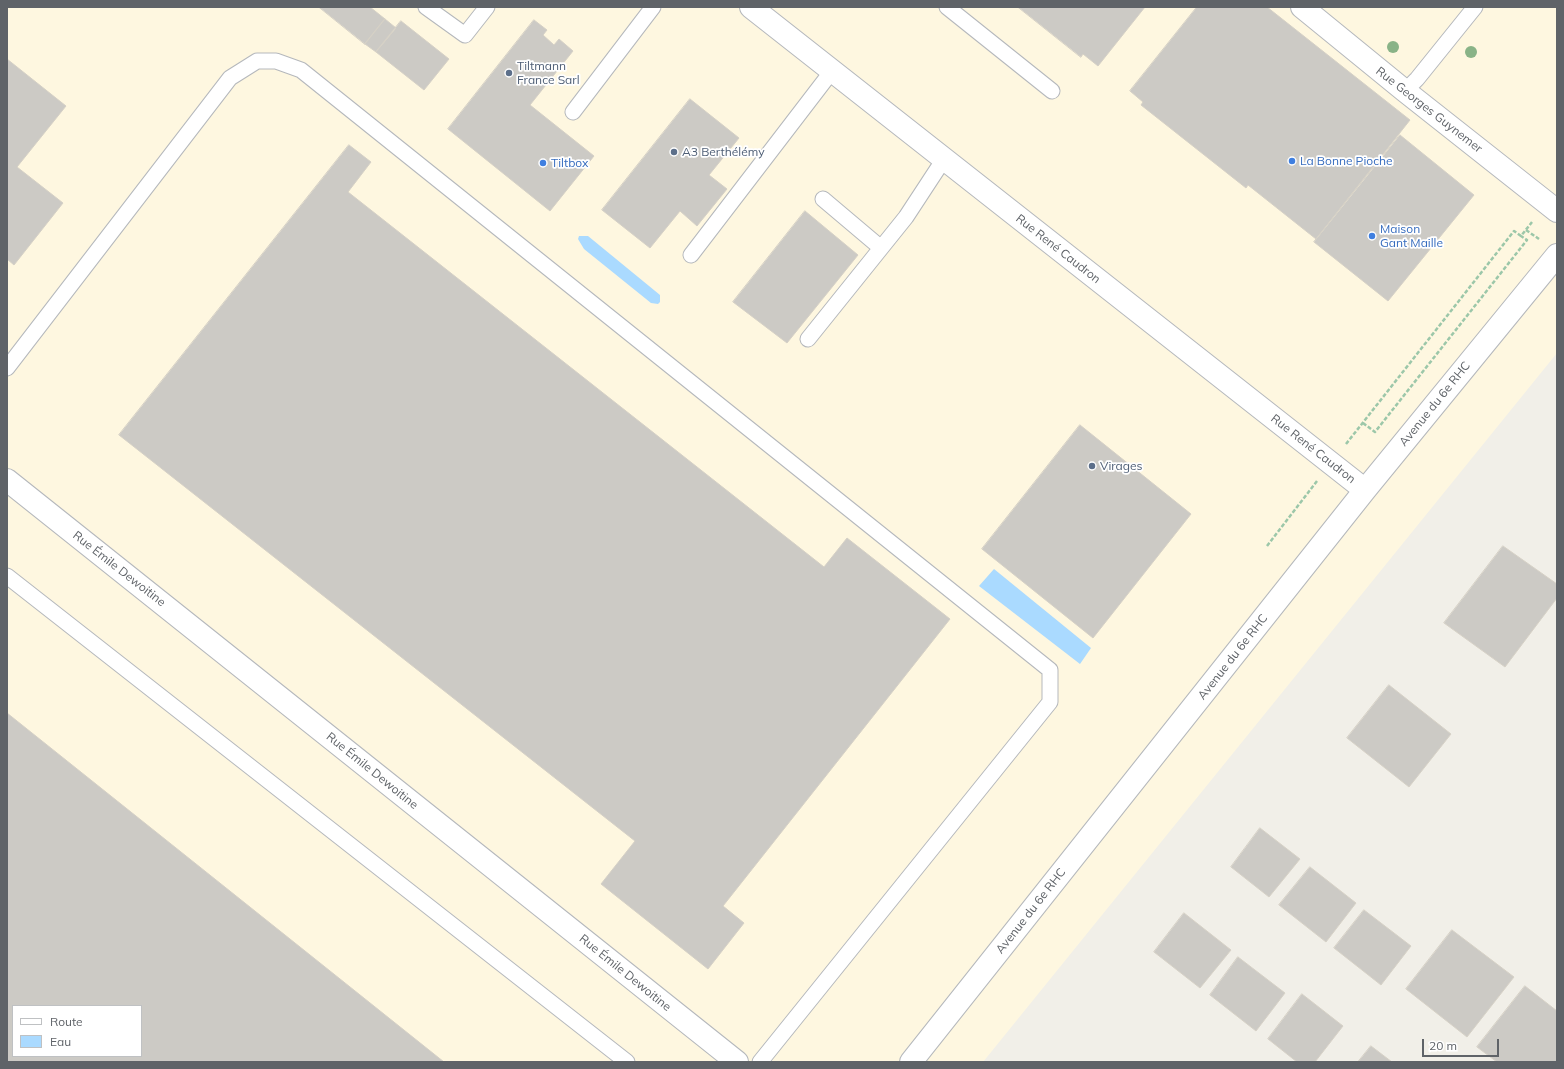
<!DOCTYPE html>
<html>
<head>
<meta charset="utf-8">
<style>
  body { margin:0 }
  #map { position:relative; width:1564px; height:1069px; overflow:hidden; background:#f1efe8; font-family:Mulish,sans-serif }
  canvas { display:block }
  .frame { position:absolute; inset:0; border:8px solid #5f6368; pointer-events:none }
  .legend { position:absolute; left:12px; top:1005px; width:130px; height:52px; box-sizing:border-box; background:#fff; border:1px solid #bfc1c3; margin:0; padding:5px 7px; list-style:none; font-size:12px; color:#5f6368 }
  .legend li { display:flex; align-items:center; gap:8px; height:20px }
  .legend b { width:20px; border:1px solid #bfc1c3 }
  .scale { position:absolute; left:1422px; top:1039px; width:77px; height:18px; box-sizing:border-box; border:2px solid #5f6368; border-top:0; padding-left:5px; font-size:12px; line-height:14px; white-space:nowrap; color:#5f6368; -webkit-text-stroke:3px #fff; paint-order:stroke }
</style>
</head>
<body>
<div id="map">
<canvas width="1564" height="1069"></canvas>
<div class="frame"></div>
<ul class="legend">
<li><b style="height:5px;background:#fff"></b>Route</li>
<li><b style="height:11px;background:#aadaff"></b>Eau</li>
</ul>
<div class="scale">20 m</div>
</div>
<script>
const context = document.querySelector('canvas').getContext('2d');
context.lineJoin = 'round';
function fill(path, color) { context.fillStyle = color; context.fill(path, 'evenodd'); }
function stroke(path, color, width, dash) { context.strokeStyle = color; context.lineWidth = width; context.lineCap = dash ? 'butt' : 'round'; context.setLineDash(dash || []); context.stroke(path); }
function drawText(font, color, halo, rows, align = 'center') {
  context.font = font + ' Mulish,sans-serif'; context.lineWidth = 3.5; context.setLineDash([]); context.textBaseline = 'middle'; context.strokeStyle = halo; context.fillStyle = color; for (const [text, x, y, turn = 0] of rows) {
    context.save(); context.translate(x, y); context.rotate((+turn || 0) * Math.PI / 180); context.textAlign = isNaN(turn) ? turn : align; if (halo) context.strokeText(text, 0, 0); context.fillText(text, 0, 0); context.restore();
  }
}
const commercial = new Path2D(`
  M7,7H1557V353L983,1062H7ZM13,1006H141V1056H13Z`);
const water = new Path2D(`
  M579,236H588L660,295V302L658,304L651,303L584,249L578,239Z
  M994,569L1091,648L1080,664L979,586Z`);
const building = new Path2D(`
  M319,7H370L385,19L365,44Z
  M1018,7H1145L1098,66L1083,54L1081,57Z
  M1197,7H1267L1410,120L1316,239L1248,185L1246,188L1141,105L1143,102L1130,91Z
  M385,19L396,28L376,52L365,44Z
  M534,20L547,30L543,35L554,45L559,39L573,51L530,105L594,156L550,211L448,129Z
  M401,21L449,59L424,90L376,52Z
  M7,59L66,106L17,167L63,203L14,265L7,259Z
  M690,99L739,138L709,175L727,189L697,226L680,211L650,248L602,210Z
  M1400,135L1474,195L1388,301L1314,242Z
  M349,145L371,162L348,192L824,567L847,538L950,619L723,906L744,923L708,969L601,884L635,841L119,435Z
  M805,211L858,255L787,343L733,302Z
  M1080,425L1191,514L1093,638L982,549Z
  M1503,546L1557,584V598L1505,667L1444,623Z
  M1389,685L1451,734L1409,787L1347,738Z
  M7,713L444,1062H7ZM13,1006H141V1056H13Z
  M1260,828L1300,859L1269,897L1231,867Z
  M1310,867L1356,903L1326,942L1279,905Z
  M1364,910L1411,946L1381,985L1334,948Z
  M1184,913L1231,950L1200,988L1154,952Z
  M1452,930L1514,977L1467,1037L1406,989Z
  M1238,957L1285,993L1256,1031L1210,995Z
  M1525,986L1557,1011V1062H1497L1477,1047Z
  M1302,994L1343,1026L1315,1062H1297L1268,1039Z
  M1371,1046L1392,1062H1358Z`);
const path = new Path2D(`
  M1526,230L1539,239
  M1363,423L1375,432L1527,240L1521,236
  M1346,444L1514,231L1521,236L1532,222
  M1267,546L1317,481`);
const service = new Path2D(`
  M426,7L465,35L487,7
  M947,7L1052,91
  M1405,91L1417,79L1475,7
  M573,112L653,7
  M823,199L881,248
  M691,255L832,71
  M808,339L906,217L944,159
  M7,368L230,78L257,61H276L301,70L1050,670V702L760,1062
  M7,576L627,1062`);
const minor = new Path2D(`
  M751,7L1365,490
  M1302,7L1405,91L1557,211
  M7,480L737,1062
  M911,1062L1365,490L1557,255`);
const trees = [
  [1393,47],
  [1471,52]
];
const markers = [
  [509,73,4,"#5c6f8a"],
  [674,152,4,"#5c6f8a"],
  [1292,161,4,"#3f7fe0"],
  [543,163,4,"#3f7fe0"],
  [1372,236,4,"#3f7fe0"],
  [1092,466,4,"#5c6f8a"]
];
const serviceNames = [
  ["Tiltmann",517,66],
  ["France Sarl",517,80],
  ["A3 Berthélémy",682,152],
  ["Virages",1100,466]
];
const streetNames = [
  ["Rue Georges Guynemer",1429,110,38],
  ["Rue René Caudron",1058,249,38],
  ["Avenue du 6e RHC",1435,404,-51],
  ["Rue René Caudron",1313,449,38],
  ["Rue Émile Dewoitine",119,569,38],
  ["Avenue du 6e RHC",1233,657,-52],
  ["Rue Émile Dewoitine",372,771,39],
  ["Avenue du 6e RHC",1031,911,-52],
  ["Rue Émile Dewoitine",625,973,39]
];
const shopNames = [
  ["La Bonne Pioche",1300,161],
  ["Tiltbox",551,163],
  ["Maison",1380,229],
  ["Gant Maille",1380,243]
];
fill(commercial, '#fef7e0');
fill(water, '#aadaff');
fill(building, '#cccac5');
stroke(building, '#d6d1c6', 1);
stroke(service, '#b5b8bc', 17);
stroke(minor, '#b5b8bc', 24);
stroke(path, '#9cc7a9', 2.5, [4, 2]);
stroke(service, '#fff', 15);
stroke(minor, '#fff', 22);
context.fillStyle = '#89b387';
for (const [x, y] of trees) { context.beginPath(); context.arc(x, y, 6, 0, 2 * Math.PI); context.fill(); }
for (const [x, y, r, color] of markers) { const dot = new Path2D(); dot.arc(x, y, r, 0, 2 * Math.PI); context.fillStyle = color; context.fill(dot); stroke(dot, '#fff', 1.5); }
drawText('12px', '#4e5e75', '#fff', serviceNames, 'left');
drawText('12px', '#5f6368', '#fff', streetNames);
drawText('12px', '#366cbe', '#fff', shopNames, 'left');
</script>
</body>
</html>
